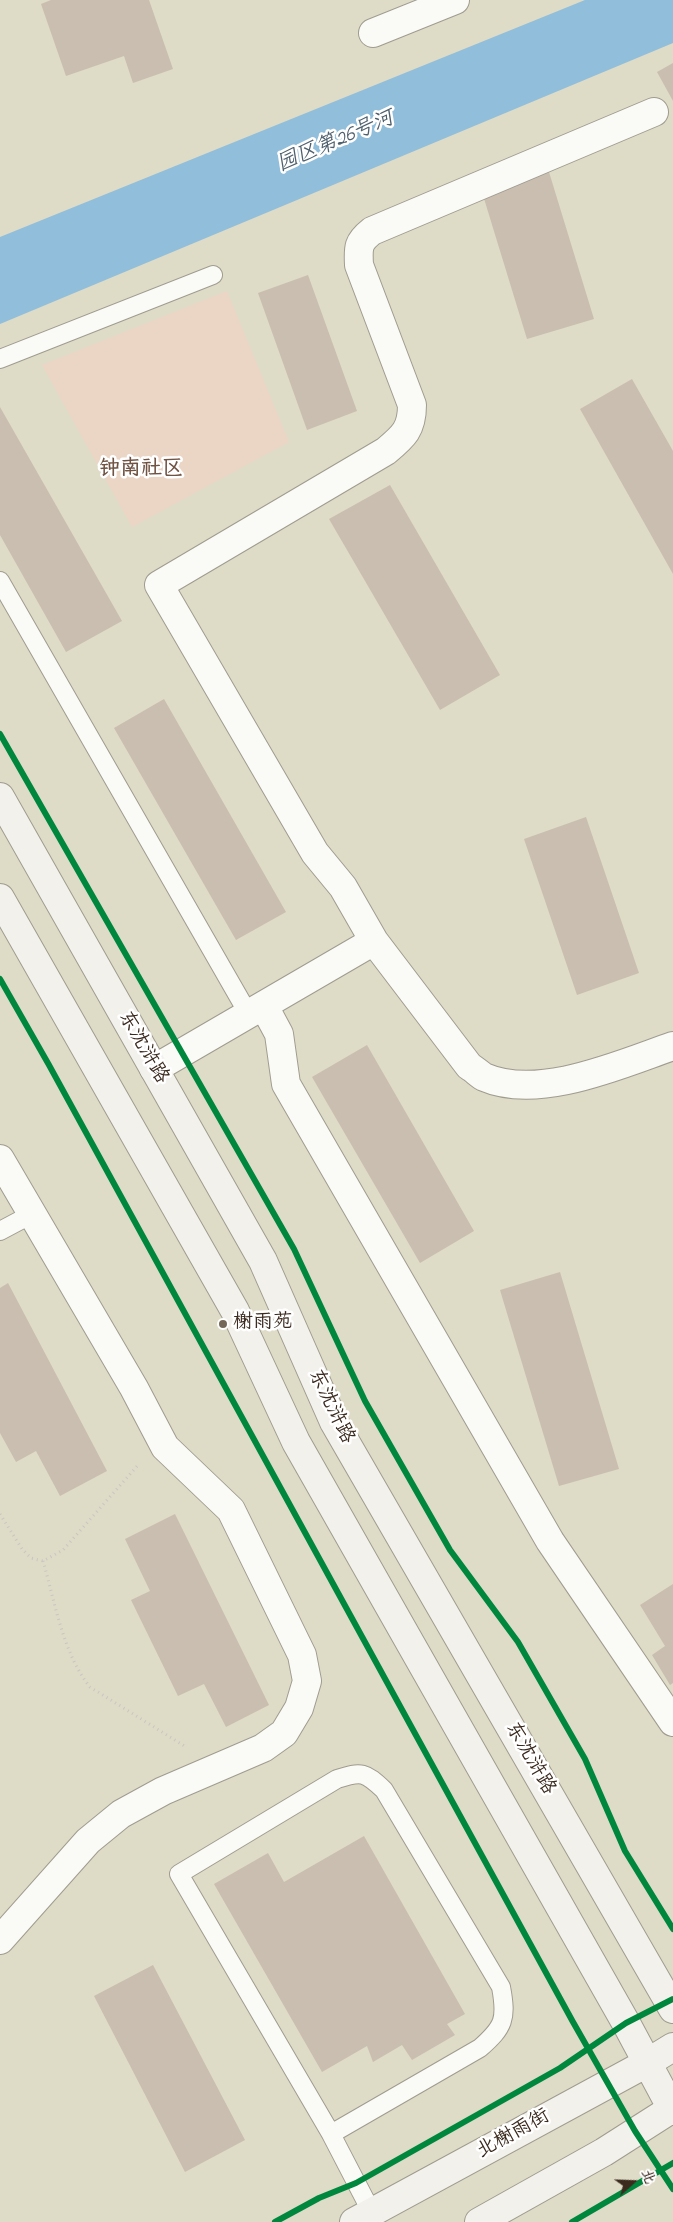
<!DOCTYPE html>
<html>
<head>
<meta charset="utf-8">
<style>
  body { margin:0 }
  #map { position:relative; width:673px; height:2222px; overflow:hidden; background:#dedbc7; font-family:"Indie Flower","LXGW WenKai TC",sans-serif }
  canvas { display:block }
  .north { position:absolute; left:608px; top:2157px; width:50px; height:50px; -webkit-text-stroke:4px #fff; paint-order:stroke; rotate:70deg; font-size:14px; font-weight:700; line-height:20px; text-align:center; color:#3b2a1e }
  .north::after { content:''; display:block; margin:auto; width:18px; height:22px; background:#3b2a1e; clip-path:polygon(50% 0,100% 100%,50% 72%,0 100%) }
</style>
</head>
<body>
<div id="map">
<canvas width="673" height="2222"></canvas>
<div class="north">北</div>
</div>
<script>
const context = document.querySelector('canvas').getContext('2d');
context.lineJoin = 'round';
function fill(path, color) { context.fillStyle = color; context.fill(path, 'evenodd'); }
function stroke(path, color, width, dash) { context.strokeStyle = color; context.lineWidth = width; context.lineCap = dash ? 'butt' : 'round'; context.setLineDash(dash || []); context.stroke(path); }
function drawText(font, color, halo, rows, align = 'center') {
  context.font = font + ' "Indie Flower","LXGW WenKai TC",sans-serif'; context.lineWidth = 5; context.setLineDash([]); context.textBaseline = 'middle'; context.strokeStyle = halo; context.fillStyle = color; for (const [text, x, y, turn = 0] of rows) {
    context.save(); context.translate(x, y); context.rotate((+turn || 0) * Math.PI / 180); context.textAlign = isNaN(turn) ? turn : align; if (halo) context.strokeText(text, 0, 0); context.fillText(text, 0, 0); context.restore();
  }
}
const built = new Path2D(`
  M227,291L289,442L132,527L42,365Z`);
const water = new Path2D(`
  M585,0H673V43L0,324V237Z`);
const building = new Path2D(`
  M51,0H149L173,69L133,83L124,56L66,76L41,4Z
  M673,63V101L657,72Z
  M549,172L594,319L527,339L482,192Z
  M308,275L357,411L307,430L258,293Z
  M632,379L673,451V574L580,409Z
  M0,407L122,621L66,652L0,535Z
  M390,485L500,675L440,710L329,519Z
  M164,699L286,912L236,940L114,728Z
  M586,817L639,973L577,995L524,839Z
  M367,1045L474,1231L420,1263L312,1077Z
  M560,1272L619,1469L559,1486L500,1290Z
  M8,1283L107,1471L60,1496L36,1451L16,1462L0,1433V1288Z
  M175,1514L269,1705L226,1727L204,1684L178,1696L131,1600L150,1591L125,1539Z
  M673,1584V1683L670,1685L652,1655L665,1646L640,1605Z
  M364,1836L465,2014L447,2024L455,2035L412,2060L402,2045L373,2062L367,2046L322,2072L214,1884L268,1853L284,1882Z
  M153,1965L245,2140L185,2172L94,1996Z`);
const path = new Path2D(`
  M0,1514L22,1549L31,1558L43,1561L63,1550L139,1464
  M43,1561C55,1602 63,1654 90,1687L186,1747`);
const service = new Path2D(`
  M0,359L213,275
  M0,581L249,1015
  M0,1231L32,1214
  M331,2134L480,2048C504,2027 507,2019 501,1987L384,1790C365,1772 362,1771 337,1779L179,1874L331,2134L372,2213`);
const minor = new Path2D(`
  M373,33L455,0
  M654,112L372,231C358,242 358,247 359,265L412,405C412,429 404,436 386,451L159,585L315,853L343,887L374,941L469,1066C474,1069 479,1074 484,1077C539,1101 621,1064 673,1046
  M264,1006L279,1034L286,1084L550,1541L673,1722
  M154,1069L374,941
  M0,1159L134,1388L165,1447L231,1510L302,1655L307,1681L299,1708L284,1733L263,1748L163,1791L121,1814L88,1841L0,1940`);
const secondary = new Path2D(`
  M0,797L263,1261L334,1422L673,2009
  M0,898L235,1311L296,1442L626,2023L673,2111
  M354,2222L647,2063L673,2047
  M479,2222L604,2152L673,2108`);
const cycleway = new Path2D(`
  M0,734L294,1249L365,1401L450,1550L518,1642L585,1759L625,1851L673,1929
  M0,979L49,1065L573,2022L635,2131L673,2189
  M275,2222L319,2198L356,2183L560,2068L626,2023L673,1999
  M572,2222L673,2163`);
const markers = [
  [223,1324,5,"#746859"]
];
const streetNames = [
  ["东沈浒路",142,1048,60],
  ["东沈浒路",330,1407,64],
  ["东沈浒路",529,1759,60],
  ["北榭雨街",514,2135,-29]
];
const poiNames = [
  ["榭雨苑",233,1324]
];
const waterNames = [
  ["园区第26号河",336,143,-23]
];
const neighbourhoodNames = [
  ["钟南社区",141,471]
];
fill(built, '#ebd6c6');
fill(water, '#90bedb');
fill(building, '#cabeb1');
stroke(service, '#9f9c8f', 20);
stroke(minor, '#9f9c8f', 30);
stroke(secondary, '#9f9c8f', 30);
stroke(path, '#c8c6c1', 3, [1, 4]);
stroke(service, '#fafaf7', 18);
stroke(minor, '#fafaf7', 28);
stroke(secondary, '#f3f1ec', 28);
stroke(cycleway, '#00873e', 6);
for (const [x, y, r, color] of markers) { const dot = new Path2D(); dot.arc(x, y, r, 0, 2 * Math.PI); context.fillStyle = color; context.fill(dot); stroke(dot, '#fff', 2); }
drawText('20px', '#3b2a1e', '#fff', streetNames);
drawText('20px', '#3b2a1e', '#fff', poiNames, 'left');
drawText('italic 21px', '#4f606d', '#fff', waterNames);
drawText('bold 21px', '#705343', '#fff', neighbourhoodNames);
</script>
</body>
</html>
